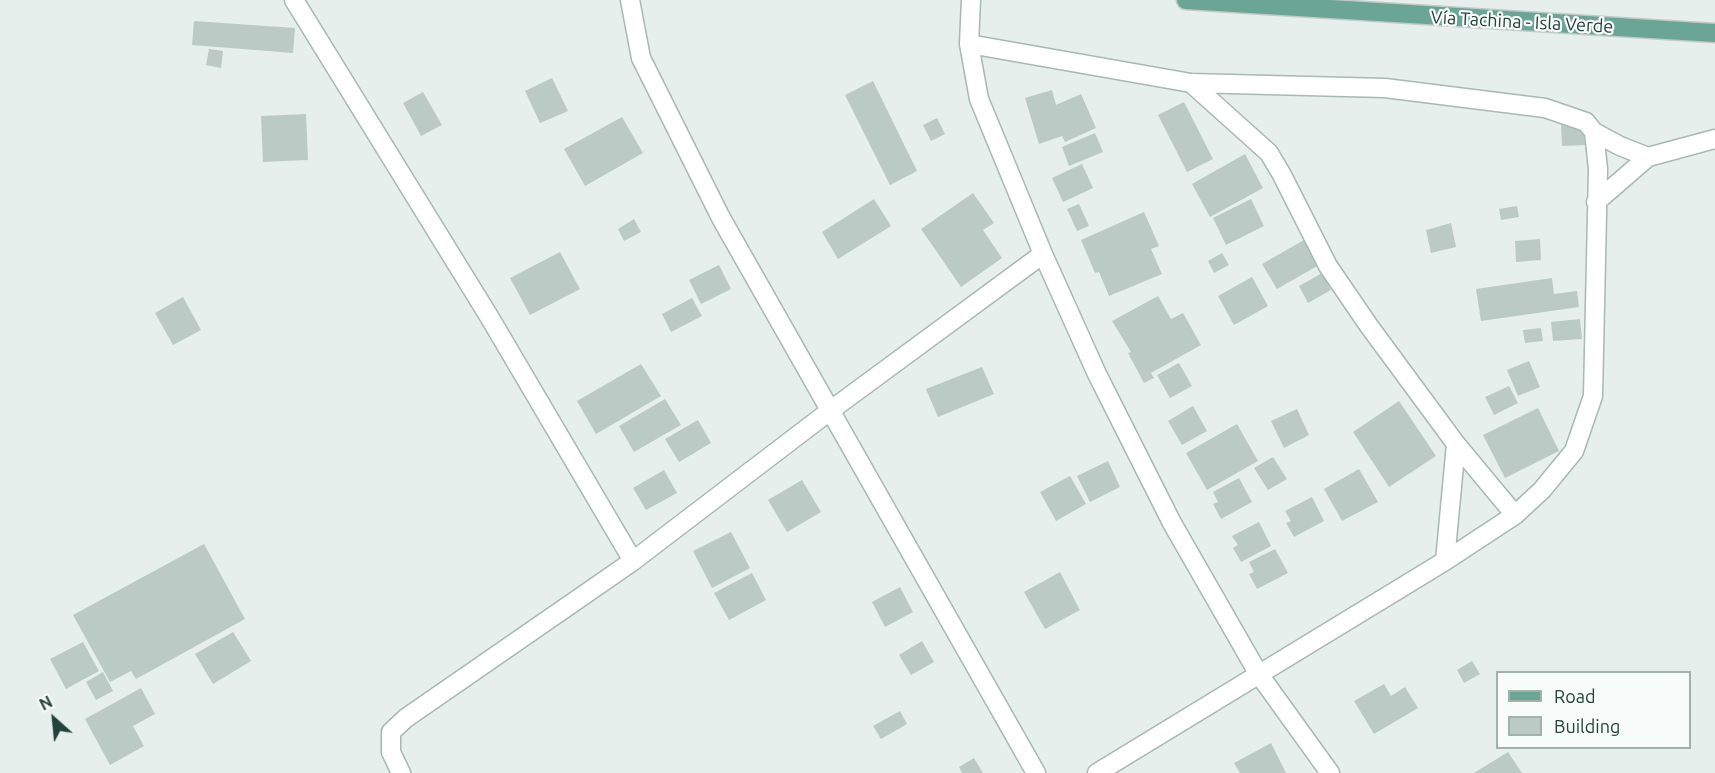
<!DOCTYPE html>
<html>
<head>
<meta charset="utf-8">
<style>
  body { margin:0 }
  #map { position:relative; width:1715px; height:773px; overflow:hidden; background:#e6efeb; font-family:Ubuntu,sans-serif }
  canvas { display:block }
  .legend { position:absolute; left:1496px; top:671px; width:195px; height:78px; box-sizing:border-box; background:#f7fbf9; border:2px solid #a3b1ad; margin:0; padding:8px 10px; list-style:none; font-size:18px; color:#24423a }
  .legend li { display:flex; align-items:center; gap:12px; height:30px }
  .legend b { width:30px; border:2px solid #a3b1ad }
  .north { position:absolute; left:24px; top:689px; width:60px; height:60px; -webkit-text-stroke:4px #f7fbf9; paint-order:stroke; rotate:333deg; font-size:16px; font-weight:700; line-height:24px; text-align:center; color:#24423a }
  .north::after { content:''; display:block; margin:auto; width:21px; height:27px; background:#24423a; clip-path:polygon(50% 0,100% 100%,50% 72%,0 100%) }
</style>
</head>
<body>
<div id="map">
<canvas width="1715" height="773"></canvas>
<ul class="legend">
<li><b style="height:8px;background:#6aa596"></b>Road</li>
<li><b style="height:16px;background:#bbcac4"></b>Building</li>
</ul>
<div class="north">N</div>
</div>
<script>
const context = document.querySelector('canvas').getContext('2d');
context.lineJoin = 'round';
function fill(path, color) { context.fillStyle = color; context.fill(path, 'evenodd'); }
function stroke(path, color, width, dash) { context.strokeStyle = color; context.lineWidth = width; context.lineCap = dash ? 'butt' : 'round'; context.setLineDash(dash || []); context.stroke(path); }
function drawText(font, color, halo, rows, align = 'center') {
  context.font = font + ' Ubuntu,sans-serif'; context.lineWidth = 4.5; context.setLineDash([]); context.textBaseline = 'middle'; context.strokeStyle = halo; context.fillStyle = color; for (const [text, x, y, turn = 0] of rows) {
    context.save(); context.translate(x, y); context.rotate((+turn || 0) * Math.PI / 180); context.textAlign = isNaN(turn) ? turn : align; if (halo) context.strokeText(text, 0, 0); context.fillText(text, 0, 0); context.restore();
  }
}
const building = new Path2D(`
  M194,21L295,28L293,53L192,45Z
  M209,49L223,51L221,68L206,65Z
  M552,78L568,111L540,123L525,91Z
  M873,81L917,171L890,185L845,95Z
  M1052,90L1056,105L1081,94L1096,128L1065,142L1062,136L1039,144L1025,98Z
  M423,92L442,125L421,136L403,103Z
  M1184,102L1213,159L1187,172L1158,115Z
  M306,114L308,160L263,162L261,116Z
  M622,117L643,153L585,186L564,149Z
  M937,118L945,134L931,141L923,125Z
  M1584,123L1585,145L1562,146L1561,125Z
  M1095,133L1103,152L1069,166L1062,147Z
  M1245,154L1263,188L1210,217L1192,184Z
  M1082,164L1093,188L1063,202L1052,178Z
  M973,193L994,223L983,230L1002,258L961,287L921,229Z
  M874,199L891,226L838,259L822,232Z
  M1251,199L1264,226L1226,245L1213,218Z
  M1079,204L1089,226L1077,231L1067,209Z
  M1517,206L1519,217L1501,220L1499,209Z
  M1144,212L1159,246L1151,249L1162,274L1109,296L1099,272L1095,273L1081,240Z
  M634,219L641,232L624,241L618,229Z
  M1451,223L1456,247L1431,253L1426,230Z
  M1540,239L1541,260L1516,262L1515,241Z
  M1304,240L1319,265L1277,289L1262,264Z
  M560,252L580,289L530,315L510,278Z
  M1222,253L1229,265L1214,273L1208,261Z
  M719,265L731,289L701,304L689,280Z
  M1322,273L1331,290L1308,303L1299,286Z
  M1252,277L1268,306L1234,325L1218,296Z
  M1552,278L1554,294L1577,291L1579,307L1481,321L1476,289Z
  M1158,296L1171,319L1183,313L1201,345L1151,373L1154,378L1144,383L1128,353L1131,352L1112,321Z
  M183,297L201,330L173,345L155,313Z
  M692,298L702,316L671,332L662,314Z
  M1580,319L1582,339L1553,341L1551,322Z
  M1541,328L1543,341L1525,343L1523,330Z
  M1529,361L1540,387L1518,396L1507,370Z
  M1179,363L1192,386L1170,398L1157,375Z
  M641,364L661,396L596,434L577,401Z
  M982,367L994,394L938,417L926,389Z
  M1509,386L1518,403L1494,415L1485,397Z
  M665,399L681,425L634,452L619,426Z
  M1399,401L1436,456L1389,487L1353,432Z
  M1193,406L1207,431L1182,445L1168,421Z
  M1538,408L1559,451L1505,478L1483,435Z
  M1297,409L1309,435L1284,448L1271,421Z
  M698,420L711,443L679,462L665,439Z
  M1237,424L1258,461L1207,490L1186,453Z
  M1273,457L1287,479L1268,490L1254,468Z
  M1108,461L1120,487L1090,502L1077,476Z
  M1359,469L1378,502L1342,521L1324,489Z
  M664,470L677,493L646,510L633,488Z
  M1070,476L1086,504L1056,521L1040,492Z
  M1239,478L1252,502L1221,519L1213,504L1218,502L1213,492Z
  M802,480L821,512L787,532L768,500Z
  M1312,497L1324,521L1294,537L1286,523L1291,521L1285,511Z
  M1259,522L1271,546L1241,562L1233,548L1238,545L1232,536Z
  M731,532L750,568L712,588L693,551Z
  M204,544L245,619L136,679L131,671L110,682L73,615Z
  M1275,549L1288,573L1257,589L1249,574L1254,572L1249,562Z
  M1060,572L1080,610L1045,629L1024,592Z
  M752,573L766,600L729,620L714,593Z
  M900,587L913,612L885,627L872,602Z
  M233,632L251,661L213,684L195,654Z
  M922,641L934,662L911,675L899,655Z
  M83,642L99,671L66,689L50,659Z
  M1472,661L1480,674L1464,683L1457,670Z
  M103,672L113,691L96,700L86,682Z
  M1384,684L1391,696L1405,687L1418,708L1374,734L1354,701Z
  M141,688L155,714L133,726L144,746L110,765L85,719Z
  M900,711L907,724L881,739L873,726Z
  M1271,743L1286,773H1240L1234,763Z
  M1508,752L1522,773H1474Z
  M974,758L983,773H962L959,767Z`);
const street = new Path2D(`
  M294,0L490,318L633,561
  M630,0L641,58L721,218L1036,773
  M971,0L969,44L979,99L1043,254L1097,374L1172,523L1258,673L1330,773
  M969,44L1191,83L1385,88L1545,108L1586,122L1594,132L1598,169L1593,396L1574,451L1542,490L1515,515L1445,561L1097,773
  M1191,83L1269,153L1282,175L1328,266L1369,326L1456,444L1515,515
  M1594,132L1620,146L1648,157
  M1596,202L1648,157L1715,139
  M1445,561L1456,444
  M401,773L391,752V732L406,718L633,561L831,410L1043,254`);
const primary = new Path2D(`
  M1186,0L1715,33`);
const streetNames = [
  ["Vía Tachina - Isla Verde",1522,22,3]
];
fill(building, '#bbcac4');
stroke(street, '#a8b8b2', 21);
stroke(primary, '#c2cac8', 21);
stroke(street, '#fff', 18);
stroke(primary, '#6aa596', 18);
drawText('18px', '#24423a', '#f7fbf9', streetNames);
</script>
</body>
</html>
